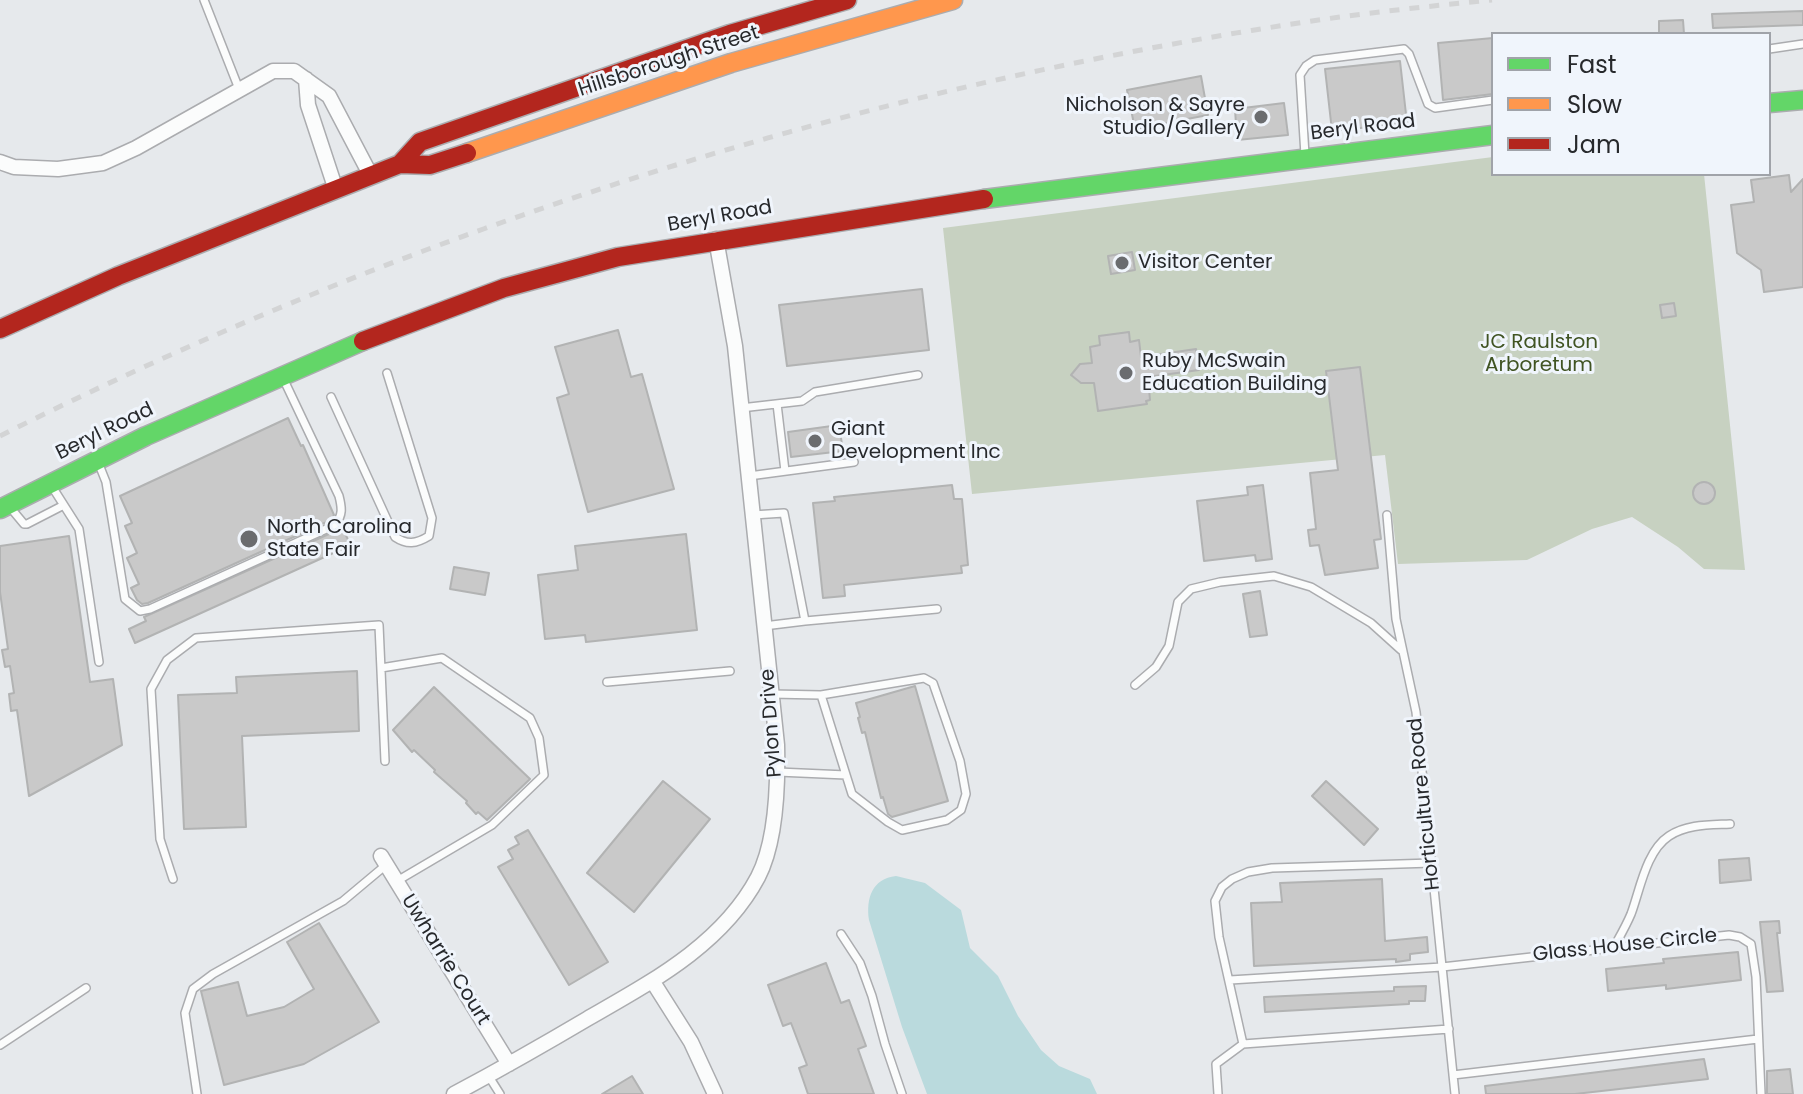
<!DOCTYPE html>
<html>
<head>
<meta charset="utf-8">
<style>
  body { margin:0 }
  #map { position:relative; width:1803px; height:1094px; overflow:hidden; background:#e6e9ec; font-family:Poppins,sans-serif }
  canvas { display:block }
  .legend { position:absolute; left:1491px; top:32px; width:280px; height:144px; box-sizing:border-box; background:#f0f5fc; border:2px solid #a0a3a9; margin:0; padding:10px 14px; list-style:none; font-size:24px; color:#27292c }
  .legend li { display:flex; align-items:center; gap:16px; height:40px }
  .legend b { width:40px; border:2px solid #a0a3a9 }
</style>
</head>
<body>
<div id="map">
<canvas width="1803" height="1094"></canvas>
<ul class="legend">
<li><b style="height:10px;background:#63d668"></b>Fast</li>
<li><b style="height:10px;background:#ff974d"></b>Slow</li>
<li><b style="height:10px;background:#b3261e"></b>Jam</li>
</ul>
</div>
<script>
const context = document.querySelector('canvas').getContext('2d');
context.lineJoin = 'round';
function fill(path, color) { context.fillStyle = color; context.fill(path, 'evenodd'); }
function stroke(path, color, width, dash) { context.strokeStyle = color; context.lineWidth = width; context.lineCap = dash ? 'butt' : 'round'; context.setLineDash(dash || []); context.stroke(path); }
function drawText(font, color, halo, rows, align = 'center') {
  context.font = font + ' Poppins,sans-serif'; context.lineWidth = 6; context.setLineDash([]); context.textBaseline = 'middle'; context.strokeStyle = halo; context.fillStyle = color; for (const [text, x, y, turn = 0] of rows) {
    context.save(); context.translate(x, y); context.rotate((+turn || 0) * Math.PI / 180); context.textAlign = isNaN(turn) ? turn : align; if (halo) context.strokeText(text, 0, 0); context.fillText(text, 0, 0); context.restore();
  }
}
const green = new Path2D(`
  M1493,157V174H1704L1745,570L1704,569L1678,547L1632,517L1592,529L1527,560L1398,564L1385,455L972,494L943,228Z`);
const water = new Path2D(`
  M896,876L925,883L961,910L970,948L998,976L1018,1016L1041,1050L1059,1066L1090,1079L1097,1094H927L902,1027L869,920C866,898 872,879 896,876Z`);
const building = new Path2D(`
  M1803,11V25L1713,28L1712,14Z
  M1683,20L1684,34H1659V21Z
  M1493,38V94L1443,100L1438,43Z
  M1400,61L1407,123L1332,131L1325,69Z
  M1201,76L1208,115L1135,129L1127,90Z
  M1284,103L1288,135L1237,140L1235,109Z
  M1789,175L1791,192L1803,179V287L1764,292L1761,270L1737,253L1731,205L1754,202L1751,180Z
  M1132,252L1135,270L1111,274L1108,256Z
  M922,289L929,350L787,366L779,305Z
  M1674,303L1676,316L1662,318L1660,305Z
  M618,330L631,377L642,374L674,489L588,512L557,398L569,394L555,347Z
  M1129,332L1130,342L1139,340L1141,357L1196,349L1199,370L1148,377L1150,400L1146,401L1147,404L1098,411L1094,383H1081L1071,375L1080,364L1092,363L1090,347L1100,345L1099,336Z
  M1360,367L1381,539L1374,540L1378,568L1325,575L1319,545L1310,546L1308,530L1316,529L1310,473L1338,470L1326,371Z
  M288,418L301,446L303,445L334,515L331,520L148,603L142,604L137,600L131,588L139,584L127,558L137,553L125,526L132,523L120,496Z
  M839,425L843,451L791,457L788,432Z
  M1693 493a11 11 0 1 1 22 0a11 11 0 1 1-22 0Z
  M952,485L954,499H962L968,565L961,566L962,573L844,585L845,596L823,598L813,503L835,501L834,497Z
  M1263,485L1272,559L1256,561L1255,555L1204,561L1197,501L1248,495L1247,487Z
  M340,529L342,533L344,532L351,545L135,643L129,629L146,621L144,617Z
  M686,534L697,630L586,642L585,635L545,639L538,575L578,570L575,546Z
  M69,536L90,682L113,679L122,745L29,796L17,710L11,711L9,694L14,693L10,666L5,667L2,650L8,649L0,592V546Z
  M454,567L489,573L485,595L450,589Z
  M1260,591L1267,635L1250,637L1243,594Z
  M357,671L359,731L242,736L246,827L184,829L178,695L237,693L236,677Z
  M915,686L948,801L892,817L888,814L883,797L881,798L865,732L862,733L858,718L860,717L856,703Z
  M434,687L530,779L487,820L478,812L476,814L466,803L467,801L434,772L435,770L414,750L412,752L393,730Z
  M663,781L710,819L634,912L587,873Z
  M1326,781L1378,829L1364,845L1312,796Z
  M528,830L608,962L569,985L498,867L513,859L508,850L519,844L515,837Z
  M1749,858L1751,880L1720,883L1719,860Z
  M1382,879L1385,941L1427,937L1428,952L1410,954V960L1396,962V959L1254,966L1251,903L1282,902L1280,883Z
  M1779,921L1780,933H1777L1783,991L1767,992L1760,922Z
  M319,923L379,1022L304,1064L224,1085L201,991L238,982L247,1016L284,1007L314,989L287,942Z
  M1738,952L1741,980L1666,989V985L1608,991L1606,969L1664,963L1663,959Z
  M826,963L841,1003L849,1000L866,1046L858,1049L874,1094H808L799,1068L807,1065L791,1023L783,1026L768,985Z
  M1426,986L1425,1001H1409V1004L1265,1012L1264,997L1394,991V987Z
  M1704,1059L1708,1079L1575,1094H1486L1485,1086Z
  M1790,1069L1793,1094H1767V1071Z
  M632,1076L643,1094H602Z`);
const lane = new Path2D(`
  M204,0L239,89
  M1769,49L1803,44
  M1305,155L1300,75L1306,66L1315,60L1404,49L1409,54L1428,104L1435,108L1493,100
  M331,397L395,537C407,545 416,544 429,536L432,518L387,373
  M777,404L785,471
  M741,408L802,401L815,392L918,375
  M98,462L106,482L125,599L140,611L150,609L335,525C343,515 342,508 339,496L283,378
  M749,476L854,462
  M51,485L79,529L99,662
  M9,506L24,524H27L62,506
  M753,515L784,513L805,621L937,609
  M1387,515L1396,619L1416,712L1455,1094
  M764,626L805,621
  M381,668L442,658L530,718L539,738L544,775L492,825L397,881
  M607,682L730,671
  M1135,685L1156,667L1169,646L1178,602L1191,589L1220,582L1274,576L1311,587L1371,623L1401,650
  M771,694L821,695L924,678L933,683L960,761L966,794L961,810L947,820L902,830L888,822L852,794L821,695
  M778,772L846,775
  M1432,863L1272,868L1248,872L1232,879L1222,887L1215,901L1219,937L1243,1044L1449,1029
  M173,879L160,839L151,689L167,660L196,638L379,625L385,761
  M841,934L860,963L872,996L885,1044L902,1094
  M1614,947C1620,936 1626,926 1631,914C1640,890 1646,851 1669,836C1687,824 1710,825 1730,824
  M1230,980L1442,967L1729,935L1740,937L1751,944L1756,977L1761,1094
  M0,1045L86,988
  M488,1075L500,1094
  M1453,1075L1758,1039
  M197,1094L185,1013L193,989L213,974L343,901L386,865
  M1218,1094L1216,1064L1243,1044`);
const street = new Path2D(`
  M306,79L308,105L336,190
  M0,162L14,167L58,169L103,163L136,148L273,71H294L329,96L371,176
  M381,856L509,1064
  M653,982L691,1042L715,1094
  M454,1094C499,1070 543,1045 587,1019C651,982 722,945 758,877C776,842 778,784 777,745L735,346L716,239`);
const fast = new Path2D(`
  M1769,103L1803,100
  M984,199L1493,135
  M0,509L146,436L363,341`);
const slow = new Path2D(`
  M467,153L731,63L953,0`);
const jam = new Path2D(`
  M400,164L420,142L730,34L847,0
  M0,329L118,276L400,164L430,165L467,153
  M363,341L504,288L618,257L984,199`);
const rail = new Path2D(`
  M0,436C412,229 856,89 1312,21C1372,12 1432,6 1492,0`);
const markers = [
  [1261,117,8,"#6a6c6f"],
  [1122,263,8,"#6a6c6f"],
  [1126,373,8,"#6a6c6f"],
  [815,441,8,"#6a6c6f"],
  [249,539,10,"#6a6c6f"]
];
const streetNames = [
  ["Hillsborough Street",669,62,-18],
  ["Beryl Road",1363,128,-7],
  ["Beryl Road",720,217,-10],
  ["Beryl Road",105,432,-26],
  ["Pylon Drive",772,723,-94],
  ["Horticulture Road",1425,804,-96],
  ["Glass House Circle",1625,946,-6],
  ["Uwharrie Court",445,960,58]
];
const poiNames = [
  ["Nicholson & Sayre",1245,106,"right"],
  ["Studio/Gallery",1245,129,"right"],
  ["Visitor Center",1138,263],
  ["Ruby McSwain",1142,362],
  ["Education Building",1142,385],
  ["Giant",831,430],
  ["Development Inc",831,453],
  ["North Carolina",267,528],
  ["State Fair",267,551]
];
const parkNames = [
  ["JC Raulston",1539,343],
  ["Arboretum",1539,366]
];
fill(green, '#c7d1c1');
fill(water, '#badadd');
fill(building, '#c9c9c9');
stroke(building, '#b2b3b3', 2);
stroke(lane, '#abacaf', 10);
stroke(street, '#abacaf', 17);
stroke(fast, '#abacaf', 21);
stroke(slow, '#abacaf', 21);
stroke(jam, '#abacaf', 21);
stroke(lane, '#fbfcfc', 7);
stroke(street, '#fbfcfc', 14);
stroke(fast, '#63d668', 18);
stroke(slow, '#ff974d', 18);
stroke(jam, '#b3261e', 18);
stroke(rail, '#d3d4d5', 5, [10, 10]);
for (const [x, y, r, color] of markers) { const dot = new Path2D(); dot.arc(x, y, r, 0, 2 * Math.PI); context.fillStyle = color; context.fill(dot); stroke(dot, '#f0f5fc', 3); }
drawText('20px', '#27292c', '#f0f5fc', streetNames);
drawText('20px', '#27292c', '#f0f5fc', poiNames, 'left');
drawText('20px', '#405423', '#f0f5fc', parkNames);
</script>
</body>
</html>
